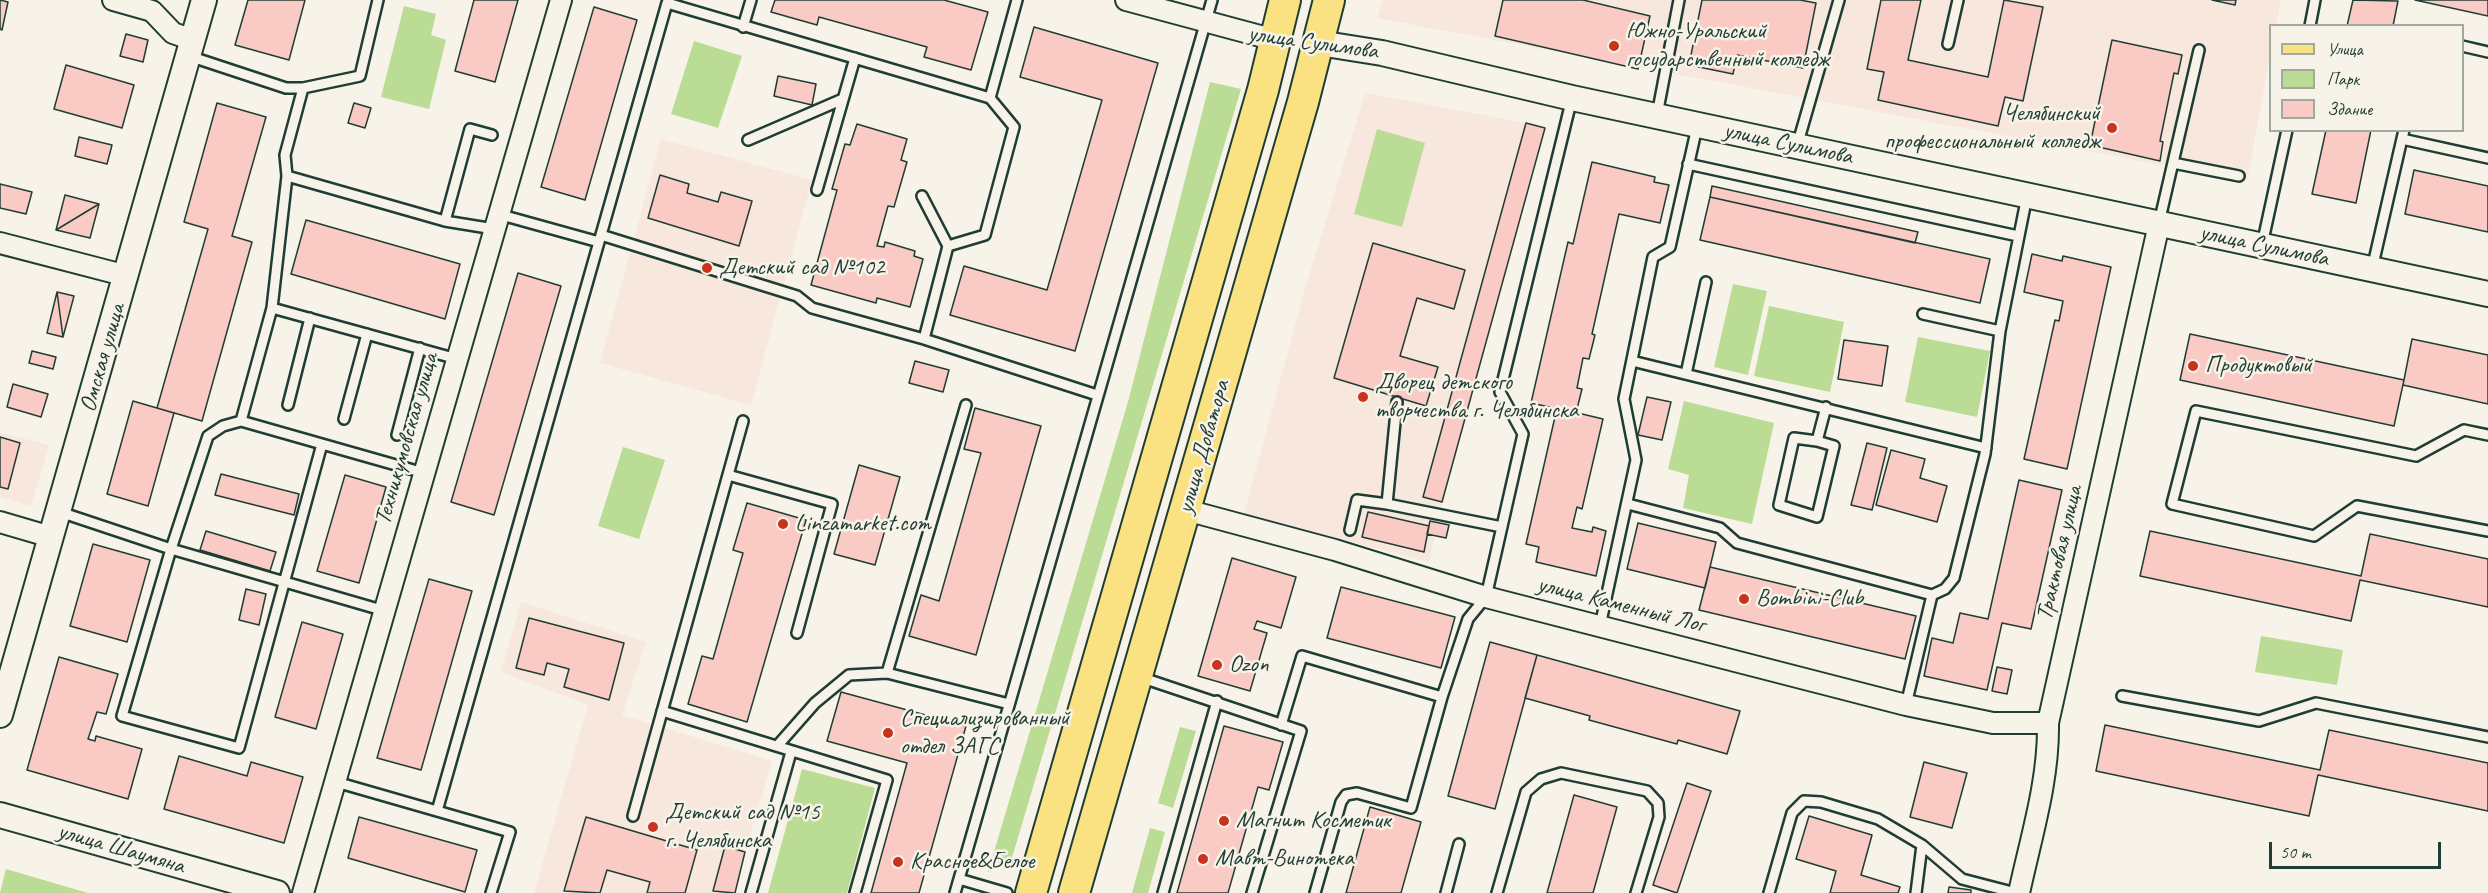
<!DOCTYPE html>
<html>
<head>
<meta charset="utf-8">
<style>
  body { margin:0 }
  #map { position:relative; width:2488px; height:893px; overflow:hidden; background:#f7f3e8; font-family:Caveat,sans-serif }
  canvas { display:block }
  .legend { position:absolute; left:2269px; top:24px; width:195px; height:108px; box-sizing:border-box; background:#f7f3e8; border:2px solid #a1aaa0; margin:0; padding:8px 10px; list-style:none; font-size:18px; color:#1f3d34 }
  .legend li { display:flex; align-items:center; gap:12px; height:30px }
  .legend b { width:30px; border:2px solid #a1aaa0 }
  .scale { position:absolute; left:2269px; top:842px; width:172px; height:27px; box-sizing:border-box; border:3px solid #1f3d34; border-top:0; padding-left:8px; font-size:18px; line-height:21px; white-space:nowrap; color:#1f3d34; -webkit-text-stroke:4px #f7f3e8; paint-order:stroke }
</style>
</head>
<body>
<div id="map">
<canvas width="2488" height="893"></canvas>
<ul class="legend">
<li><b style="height:8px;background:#fae181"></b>Улица</li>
<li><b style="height:16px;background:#bbdc95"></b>Парк</li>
<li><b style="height:16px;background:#facac4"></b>Здание</li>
</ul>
<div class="scale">50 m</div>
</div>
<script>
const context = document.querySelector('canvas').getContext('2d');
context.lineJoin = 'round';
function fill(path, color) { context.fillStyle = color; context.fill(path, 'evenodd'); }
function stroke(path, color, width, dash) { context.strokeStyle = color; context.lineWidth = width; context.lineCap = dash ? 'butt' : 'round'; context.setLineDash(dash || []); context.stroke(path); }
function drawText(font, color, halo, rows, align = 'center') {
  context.font = font + ' Caveat,sans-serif'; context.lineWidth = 5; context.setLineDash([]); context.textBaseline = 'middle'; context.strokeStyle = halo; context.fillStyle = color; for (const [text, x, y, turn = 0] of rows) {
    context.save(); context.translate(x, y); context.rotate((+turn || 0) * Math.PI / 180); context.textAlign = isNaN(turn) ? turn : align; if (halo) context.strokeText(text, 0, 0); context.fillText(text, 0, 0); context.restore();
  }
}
const built = new Path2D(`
  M1383,0H2281L2276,25L2270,26V56L2247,181L1377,18Z
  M1365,93L1526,123L1423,497L1442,502L1429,562L1244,514L1303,296Z
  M661,139L812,180L751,405L600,363Z
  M0,432L49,445L31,506L0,497Z
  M521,602L646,642L622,715L772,761L733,893H534L588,705L501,672Z`);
const green = new Path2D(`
  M404,6L436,14L431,35L446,40L429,109L381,97Z
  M694,41L742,56L718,128L671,114Z
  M1210,82L1241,89L1011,861L988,872L1128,402Z
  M1377,129L1425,143L1402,227L1354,214Z
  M1733,284L1767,291L1748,375L1714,367Z
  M1769,306L1844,322L1830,392L1754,376Z
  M1918,337L1990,351L1977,417L1905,402Z
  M1684,401L1774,423L1752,524L1683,508L1689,475L1668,469Z
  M623,447L665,460L639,539L598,526Z
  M2261,636L2343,650L2337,685L2255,672Z
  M1180,727L1196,731L1173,808L1158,803Z
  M802,769L875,788L847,893H768Z
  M1150,828L1165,832L1148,893H1132Z
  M6,869L88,893H0Z`);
const building = new Path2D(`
  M0,0L8,2L2,30L0,29Z
  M248,0H305L289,60L235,45Z
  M474,0H518L495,82L455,71Z
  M775,0H944L988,12L971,70L924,57L927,47L819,17L817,25L771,12Z
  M1503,0H1583L1650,16L1638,69L1495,36Z
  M1702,0H1800L1816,3L1803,68L1737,55L1733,74L1689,65Z
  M1881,0H1921L1908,60L1988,77L2004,0L2043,7L2023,101L2005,97L1998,126L1878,100L1884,72L1867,69Z
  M2212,0H2236L2235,5Z
  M2353,0L2398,1L2393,26H2347Z
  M2415,0H2488V16Z
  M594,7L637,20L585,200L541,187Z
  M1034,27L1158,63L1075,351L950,315L964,266L1047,290L1102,100L1020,77Z
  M126,34L148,40L143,62L120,56Z
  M2112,40L2182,55L2178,74L2174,73L2160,141L2163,142L2160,161L2090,145Z
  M66,65L134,85L122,128L54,109Z
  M778,76L816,84L812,105L774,96Z
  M217,103L266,117L232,236L252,242L202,421L157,408L208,229L184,222Z
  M354,103L371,108L365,128L348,123Z
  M1526,123L1545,128L1442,502L1423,497Z
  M857,124L907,139L901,160L907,162L894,207L888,206L877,246L884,247L885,242L915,251L914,256L923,259L910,307L877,298L876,303L811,285L837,190L832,189L845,144L850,145Z
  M2326,130H2371L2356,203L2312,194Z
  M79,137L112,145L107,164L75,156Z
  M1592,162L1655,177L1654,182L1669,185L1660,223L1619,214L1592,334L1595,335L1589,359L1583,358L1577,388L1582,389L1576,413L1531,403L1568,242L1573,244Z
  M2414,170L2488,186V232L2405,214Z
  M660,175L689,184L687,193L718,202L721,192L752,201L739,246L648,218Z
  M0,184L32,192L26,214L0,208Z
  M1712,186L1918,232L1915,243L1710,197Z
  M65,195L99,204L56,230Z
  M1710,197L1990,259L1980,303L1700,240Z
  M99,204L90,238L56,230Z
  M306,220L460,264L445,319L291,274Z
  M1373,243L1465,270L1454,309L1417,298L1400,356L1438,367L1426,406L1334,378Z
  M2032,254L2062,261L2063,256L2111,267L2067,469L2024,459L2055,320L2059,321L2063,301L2024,292Z
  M518,273L561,286L494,515L451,502Z
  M57,292L63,337L47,333Z
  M57,292L74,296L63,337Z
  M2190,334L2404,380L2394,426L2180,380Z
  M2412,339L2488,355V404L2403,385Z
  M1844,340L1888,346L1882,386L1838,379Z
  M32,351L56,357L53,369L29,363Z
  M915,361L949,370L943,392L909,383Z
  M13,384L48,394L41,417L7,407Z
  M1647,397L1671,402L1662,440L1638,435Z
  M133,401L174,413L148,506L107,494Z
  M975,408L1041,426L976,655L909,636L921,595L939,601L981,453L964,449Z
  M1557,408L1603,419L1582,509L1577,507L1572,528L1592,532L1593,527L1606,531L1596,576L1536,562L1539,547L1526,544Z
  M0,437L20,443L8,489L0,487Z
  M1867,443L1887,448L1872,510L1851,505Z
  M1891,450L1925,459L1920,478L1947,486L1937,522L1876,505Z
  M859,465L900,477L875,565L834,554Z
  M221,474L299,494L294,515L215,495Z
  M345,475L386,487L359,583L317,571Z
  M2019,480L2062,490L2031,629L2002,623L1987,690L1924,676L1932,638L1953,643L1960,613L1988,619Z
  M747,503L806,520L747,722L688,704L702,656L713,659L743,553L733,550Z
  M1368,512L1429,526L1424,552L1362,537Z
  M1430,521L1449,525L1446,538L1427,534Z
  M1638,523L1716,542L1705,588L1627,569Z
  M206,531L276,552L270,571L200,550Z
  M2150,531L2361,576L2370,534L2488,559V607L2360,580L2351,621L2140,576Z
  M93,544L150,560L127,642L70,626Z
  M1232,558L1296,577L1281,628L1257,621L1254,629L1267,633L1250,691L1198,676Z
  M1710,567L1916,616L1905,659L1699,610Z
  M429,579L472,591L421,770L377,758Z
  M1341,587L1455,617L1441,668L1327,638Z
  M246,589L266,594L259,625L239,620Z
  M529,618L624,643L609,700L564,687L569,669L547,663L544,675L516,668Z
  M302,622L343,634L316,729L275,717Z
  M1490,642L1537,655L1495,809L1448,796Z
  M1537,655L1740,711L1727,754L1678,740L1677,744L1589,720L1590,716L1525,698Z
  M59,657L118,674L106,714L97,712L88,739L95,741L96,736L142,749L128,799L27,770Z
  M1997,667L2012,670L2007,694L1992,691Z
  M841,692L966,726L919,893H871L907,763L827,741Z
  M2105,725L2320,770L2329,730L2488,763V811L2318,775L2309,816L2096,771Z
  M1224,726L1283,742L1269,790L1258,787L1228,893H1177Z
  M179,756L247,776L251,762L303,777L284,843L164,809Z
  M1924,762L1967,773L1952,828L1910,817Z
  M1687,783L1711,791L1677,893L1653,885Z
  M1574,795L1617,807L1593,893H1547Z
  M1370,807L1421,822L1401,893H1346Z
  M1809,816L1872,835L1861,875L1900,887L1898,893H1830L1836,871L1796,859Z
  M359,817L477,850L465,892L348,858Z
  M586,817L697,850L685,893H647L650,882L607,870L600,893L564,891Z
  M725,846L745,852L735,893L713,891Z
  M1949,887L1971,890V893H1948Z`);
const service = new Path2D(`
  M1017,0L990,98L1014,127L985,235L948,246L924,339L1097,395
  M2310,26L2315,0
  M743,27L751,0
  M1948,44L1958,0
  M2462,46L2488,52
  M189,56L286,88H303L285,155L287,176L272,308L241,421L223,426L208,436L171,549L122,716L239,748L322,444
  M303,88L360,76L378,0
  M1657,115L1679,0
  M2402,139L2488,158
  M748,140L843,99
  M1797,146L1839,0
  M2173,163L2239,176
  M1688,164L2018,236
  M287,176L445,221L494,229
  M817,190L855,58
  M922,196L948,246
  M498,214L599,242
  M445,221L470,129L492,135
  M2159,223L2199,50
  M601,235L797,296L812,308L924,339
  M2262,245L2287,130
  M2372,269L2404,130
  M272,308L457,359
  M1923,314L2000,331
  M1632,361L1986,448
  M1686,374L1706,282
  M1397,402L1387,504L1502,527
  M288,405L310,318
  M344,419L367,334
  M241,421L424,473
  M397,435L420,348
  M2488,435L2464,430L2416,456L2196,411L2172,504L2314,536L2357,506L2488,531
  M1817,441L1834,446L1817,517L1779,505L1794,438L1817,441L1826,407
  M728,475L832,504L797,633
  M1628,504L1720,528L1737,543L1932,595
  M60,512L171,549L385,611
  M1350,530L1357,500L1387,504
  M1600,626L1636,460L1624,399L1653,257L1670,247L1697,127
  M887,673L1009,704
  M1140,677L1301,731L1252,893
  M2122,696L2259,721L2316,703L2488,737
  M1906,705L1932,595L1945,589L1954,578L1985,454L2000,331L2027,196
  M662,711L887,780L855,893
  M1281,725L1302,656L1442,697L1468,619L1486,597L1523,434L1500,392L1572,98
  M778,745L815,703L849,675L887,673L966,405
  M336,782L437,811
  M633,816L743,421
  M959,879L1007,893
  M491,893L510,832L437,811L667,3L990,98
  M751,893L791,752
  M955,893L1212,0
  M1163,893L1217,701
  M1315,893L1341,802L1346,795L1357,793L1411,808L1442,697
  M1446,893L1459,844
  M1497,893L1526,792L1541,779L1561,773L1647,791L1658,803L1659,817L1636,893
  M1769,893L1792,813L1804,801L1821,802L1878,819L1922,845L1962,879L2016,893
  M1916,893L1922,845`);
const minor = new Path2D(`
  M113,0L152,11L173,33L193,40
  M1126,0L1275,40
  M0,243L127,276
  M1186,510L1335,550L1486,597L1906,705L1993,723H2048
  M0,522L51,537
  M303,893L561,0
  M2019,893C2031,837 2049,781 2048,723L2159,224`);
const tertiary = new Path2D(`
  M1319,43L1382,53L1572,98L2488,294
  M0,715L204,0
  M0,815L277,893`);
const primary = new Path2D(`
  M1031,893L1263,90L1285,0
  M1074,893L1303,102L1329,0`);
const markers = [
  [1614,46,6,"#c8321e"],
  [2112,128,6,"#c8321e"],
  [707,268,6,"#c8321e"],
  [2193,366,6,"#c8321e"],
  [1363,397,6,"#c8321e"],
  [783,524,6,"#c8321e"],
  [1744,599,6,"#c8321e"],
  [1217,665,6,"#c8321e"],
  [888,733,6,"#c8321e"],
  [1224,821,6,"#c8321e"],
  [653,827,6,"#c8321e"],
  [1203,859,6,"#c8321e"],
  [898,862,6,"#c8321e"]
];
const poiNames = [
  ["Южно-Уральский",1626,32],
  ["государственный колледж",1626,60],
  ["Челябинский",2100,114,"right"],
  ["профессиональный колледж",2100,142,"right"],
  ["Детский сад №102",719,268],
  ["Продуктовый",2205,366],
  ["Дворец детского",1375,383],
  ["творчества г. Челябинска",1375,411],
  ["Linzamarket.com",795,524],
  ["Bombini-Club",1756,599],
  ["Ozon",1229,665],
  ["Специализированный",900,719],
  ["отдел ЗАГС",900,747],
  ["Детский сад №15",665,813],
  ["г. Челябинска",665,841],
  ["Магнит Косметик",1236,821],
  ["Мавт-Винотека",1215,859],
  ["Красное&Белое",910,862]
];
const streetNames = [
  ["улица Сулимова",1313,43,8],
  ["улица Сулимова",1788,144,12],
  ["улица Сулимова",2264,246,12],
  ["Омская улица",103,358,-74],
  ["Техникумовская улица",407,439,-74],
  ["улица Доватора",1204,447,-74],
  ["Трактовая улица",2060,553,-77],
  ["улица Каменный Лог",1621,605,14],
  ["улица Шаумяна",121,849,16]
];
fill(built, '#f8e7dd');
fill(green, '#bbdc95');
fill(building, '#facac4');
stroke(building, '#1f3d34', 1.5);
stroke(service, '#1f3d34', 14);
stroke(minor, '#1f3d34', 24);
stroke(tertiary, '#1f3d34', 28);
stroke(primary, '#1f3d34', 34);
stroke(service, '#f7f3e8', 9);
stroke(minor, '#f7f3e8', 20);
stroke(tertiary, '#f7f3e8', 24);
stroke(primary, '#fae181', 30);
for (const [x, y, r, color] of markers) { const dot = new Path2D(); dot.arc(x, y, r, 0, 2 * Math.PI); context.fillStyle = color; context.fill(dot); stroke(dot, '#f7f3e8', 2); }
drawText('24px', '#1f3d34', '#f7f3e8', poiNames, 'left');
drawText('24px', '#1f3d34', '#f7f3e8', streetNames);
</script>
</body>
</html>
